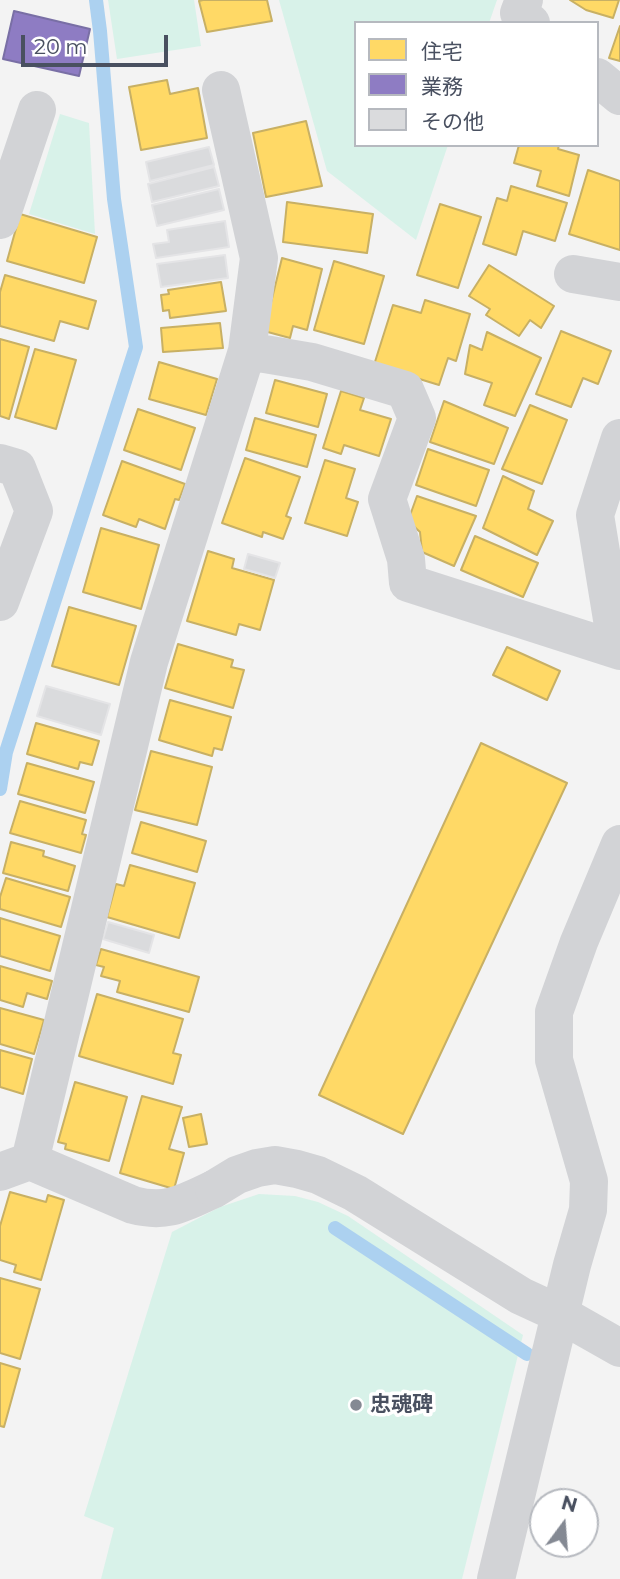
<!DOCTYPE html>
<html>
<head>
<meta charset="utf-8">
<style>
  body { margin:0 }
  #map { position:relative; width:620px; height:1579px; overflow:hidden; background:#f3f3f3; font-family:Montserrat,"Noto Sans JP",sans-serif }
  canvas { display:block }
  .legend { position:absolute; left:354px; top:21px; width:245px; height:126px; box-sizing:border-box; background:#fff; border:2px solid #b6b9bf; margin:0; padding:9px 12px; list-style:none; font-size:21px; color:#495060 }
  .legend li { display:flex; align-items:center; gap:14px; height:35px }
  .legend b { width:35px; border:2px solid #b6b9bf }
  .north { position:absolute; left:529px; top:1488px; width:70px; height:70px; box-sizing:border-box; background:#fff; border:2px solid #b6b9bf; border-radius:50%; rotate:16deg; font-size:19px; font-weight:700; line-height:28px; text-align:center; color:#495060 }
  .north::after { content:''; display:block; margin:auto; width:24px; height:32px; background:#848993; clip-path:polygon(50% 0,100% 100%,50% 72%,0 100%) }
  .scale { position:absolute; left:21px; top:35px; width:147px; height:32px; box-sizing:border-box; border:4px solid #495060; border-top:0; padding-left:9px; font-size:21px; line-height:24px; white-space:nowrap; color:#495060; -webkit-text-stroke:5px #fff; paint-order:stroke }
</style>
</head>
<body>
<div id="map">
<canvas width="620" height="1579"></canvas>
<ul class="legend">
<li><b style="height:19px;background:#ffd966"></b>住宅</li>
<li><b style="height:19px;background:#8e7cc3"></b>業務</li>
<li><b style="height:19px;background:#dadbdd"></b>その他</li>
</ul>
<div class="north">N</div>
<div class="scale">20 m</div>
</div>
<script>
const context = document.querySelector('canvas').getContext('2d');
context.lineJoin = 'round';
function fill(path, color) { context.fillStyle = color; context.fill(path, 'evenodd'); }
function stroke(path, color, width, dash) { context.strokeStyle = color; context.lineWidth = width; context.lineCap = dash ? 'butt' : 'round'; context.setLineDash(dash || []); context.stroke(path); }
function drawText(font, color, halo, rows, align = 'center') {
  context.font = font + ' Montserrat,"Noto Sans JP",sans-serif'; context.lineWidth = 7; context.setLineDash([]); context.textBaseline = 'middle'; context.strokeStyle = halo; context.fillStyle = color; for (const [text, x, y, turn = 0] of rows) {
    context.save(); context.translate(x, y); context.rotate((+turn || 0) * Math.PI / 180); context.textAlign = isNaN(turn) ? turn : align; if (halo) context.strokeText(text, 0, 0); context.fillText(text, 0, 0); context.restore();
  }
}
const green = new Path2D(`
  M108,0H194L201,46L117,59Z
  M279,0H497L489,23H356V145H448L416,240L327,171Z
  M60,114L89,123L95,234L29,214Z
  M259,1194L295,1196L318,1202L348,1216L523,1335L462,1579H101L114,1528L84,1516L172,1232L220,1207Z`);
const homes = new Path2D(`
  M203,0H267L272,21L207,32L199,1Z
  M570,0H619L613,18L586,10Z
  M620,26V61L609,58Z
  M167,80L170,94L198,88L207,138L141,150L129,87Z
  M306,121L322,186L266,197L253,133Z
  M519,145H559L558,149L579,155L569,196L537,186L541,171L514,163Z
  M588,170L620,181V250L569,234Z
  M511,186L567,203L555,241L523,231L516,255L483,244L497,198L507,201Z
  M287,202L373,214L367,253L283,242Z
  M440,204L481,217L458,288L417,275Z
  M20,214L97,237L84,283L7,261Z
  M282,258L322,269L307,330L293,326L290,338L264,331Z
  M334,261L384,276L364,344L314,330Z
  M489,265L554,306L541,328L530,320L519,336L486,315L490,309L469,296Z
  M5,275L96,301L88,329L60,321L54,341L0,326V292Z
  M221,282L226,311L170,318L169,310L163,311L161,295L169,294L168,290Z
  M425,300L470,314L456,361L448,358L439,385L374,365L393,305L421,313Z
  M220,323L223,348L163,352L161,328Z
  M561,331L611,351L598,384L583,378L571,407L536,394Z
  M487,332L541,358L515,416L484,405L492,383L465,374L470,345L482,350Z
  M0,339L29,347L9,419L0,416Z
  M35,349L76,360L56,429L15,417Z
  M159,362L217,379L206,415L149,399Z
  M275,380L327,394L318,427L266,413Z
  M341,391L364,398L360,410L391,419L379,456L344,445L341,454L323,448Z
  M444,401L508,428L494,464L430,442Z
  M530,405L567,420L542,484L502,469Z
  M138,409L195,428L181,470L124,450Z
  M255,418L316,435L307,467L246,450Z
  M428,449L489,470L476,506L416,485Z
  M245,458L300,477L286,516L291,518L283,539L263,532L262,537L222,523Z
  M325,460L355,469L346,498L358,502L347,536L305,523Z
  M122,461L185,484L179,500L175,499L165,529L139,519L136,527L103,515Z
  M503,476L534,491L528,509L553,521L537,555L483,528Z
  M417,496L476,516L454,566L422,552L420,532L408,521Z
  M101,528L159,545L141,609L83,592Z
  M475,536L538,563L523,597L461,570Z
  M208,551L234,559L232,568L274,580L260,630L239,624L236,635L187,621Z
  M69,607L136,626L119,685L52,666Z
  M178,644L233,660L231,667L244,670L233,708L165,688Z
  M507,647L560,671L547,700L493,675Z
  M170,700L231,717L222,750L214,748L212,756L159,740Z
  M36,723L99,741L92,765L80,762L78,769L27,754Z
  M481,743L567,783L403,1134L319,1095Z
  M151,751L212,767L197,825L135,810Z
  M27,763L94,782L85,813L18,794Z
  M20,801L86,820L82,834L86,835L81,853L10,833Z
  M141,822L206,841L197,872L132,853Z
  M11,842L44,851L43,856L75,866L68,891L3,873Z
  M130,865L195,883L179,938L107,917L116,884L124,886Z
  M6,878L70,897L61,927L0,909V897Z
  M0,918L60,936L50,971L0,956Z
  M101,949L199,977L189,1012L117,992L120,981L101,976L104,967L96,965Z
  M0,966L52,981L47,999L27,993L23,1007L0,1000Z
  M97,994L183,1019L173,1053L181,1055L173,1084L79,1056Z
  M0,1008L44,1020L34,1054L0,1044Z
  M0,1050L32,1059L23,1094L0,1087Z
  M75,1082L127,1097L109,1161L65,1149L66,1144L58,1142Z
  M142,1096L182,1107L169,1149L184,1153L174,1189L120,1173Z
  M201,1114L207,1144L189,1147L183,1118Z
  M10,1192L46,1202L48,1195L64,1200L41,1280L14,1272L16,1265L0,1260V1226Z
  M0,1278L40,1289L20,1359L0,1353Z
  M0,1363L20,1369L4,1427L0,1426Z`);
const offices = new Path2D(`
  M14,11L90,29L79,76L3,59Z`);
const stream = new Path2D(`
  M0,789L6,752L136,347L114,199L100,31L96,0
  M335,1228L527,1354`);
const building = new Path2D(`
  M209,147L214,165L150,181L146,162Z
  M214,167L219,186L152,202L148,184Z
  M219,189L224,210L157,226L152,205Z
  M225,221L229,247L156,258L153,244L169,242L167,230Z
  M225,255L228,278L161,287L157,264Z
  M248,554L280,563L275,578L244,569Z
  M46,686L110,704L101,735L37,716Z
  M108,922L154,935L149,953L103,939Z`);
const minor = new Path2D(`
  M524,0L519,13L531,23
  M597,77L620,96
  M221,90L259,258L247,351
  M0,220L37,110
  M573,274L620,282
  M0,463L17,468L34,511L0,602
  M617,650L595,515L620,438
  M30,1161L149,662L247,351L312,362L405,390L417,418L387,499L406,559L408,583L620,651
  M0,1172L30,1161L133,1205C167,1214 184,1203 214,1189`);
const tertiary = new Path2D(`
  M214,1189L237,1175L257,1168L275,1165L297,1169L318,1175L355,1193L521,1296L560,1314L620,1348
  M496,1579L572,1265L588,1210L589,1181L554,1060V1012L579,942L620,844`);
const markers = [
  [356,1405,7,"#848993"]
];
const poiNames = [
  ["忠魂碑",370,1405]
];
fill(green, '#d8f2e9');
fill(homes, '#ffd966');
stroke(homes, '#c8b064', 2);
fill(offices, '#8e7cc3');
stroke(offices, '#796fa5', 2);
stroke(stream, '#acd1f0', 14);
fill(building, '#dadbdd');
stroke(building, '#e4e4e6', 2);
stroke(minor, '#d2d3d6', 38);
stroke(tertiary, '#d2d3d6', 38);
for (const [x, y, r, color] of markers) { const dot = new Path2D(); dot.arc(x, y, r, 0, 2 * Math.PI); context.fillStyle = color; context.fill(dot); stroke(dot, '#fff', 2.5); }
drawText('bold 21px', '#495060', '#fff', poiNames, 'left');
</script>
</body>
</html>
